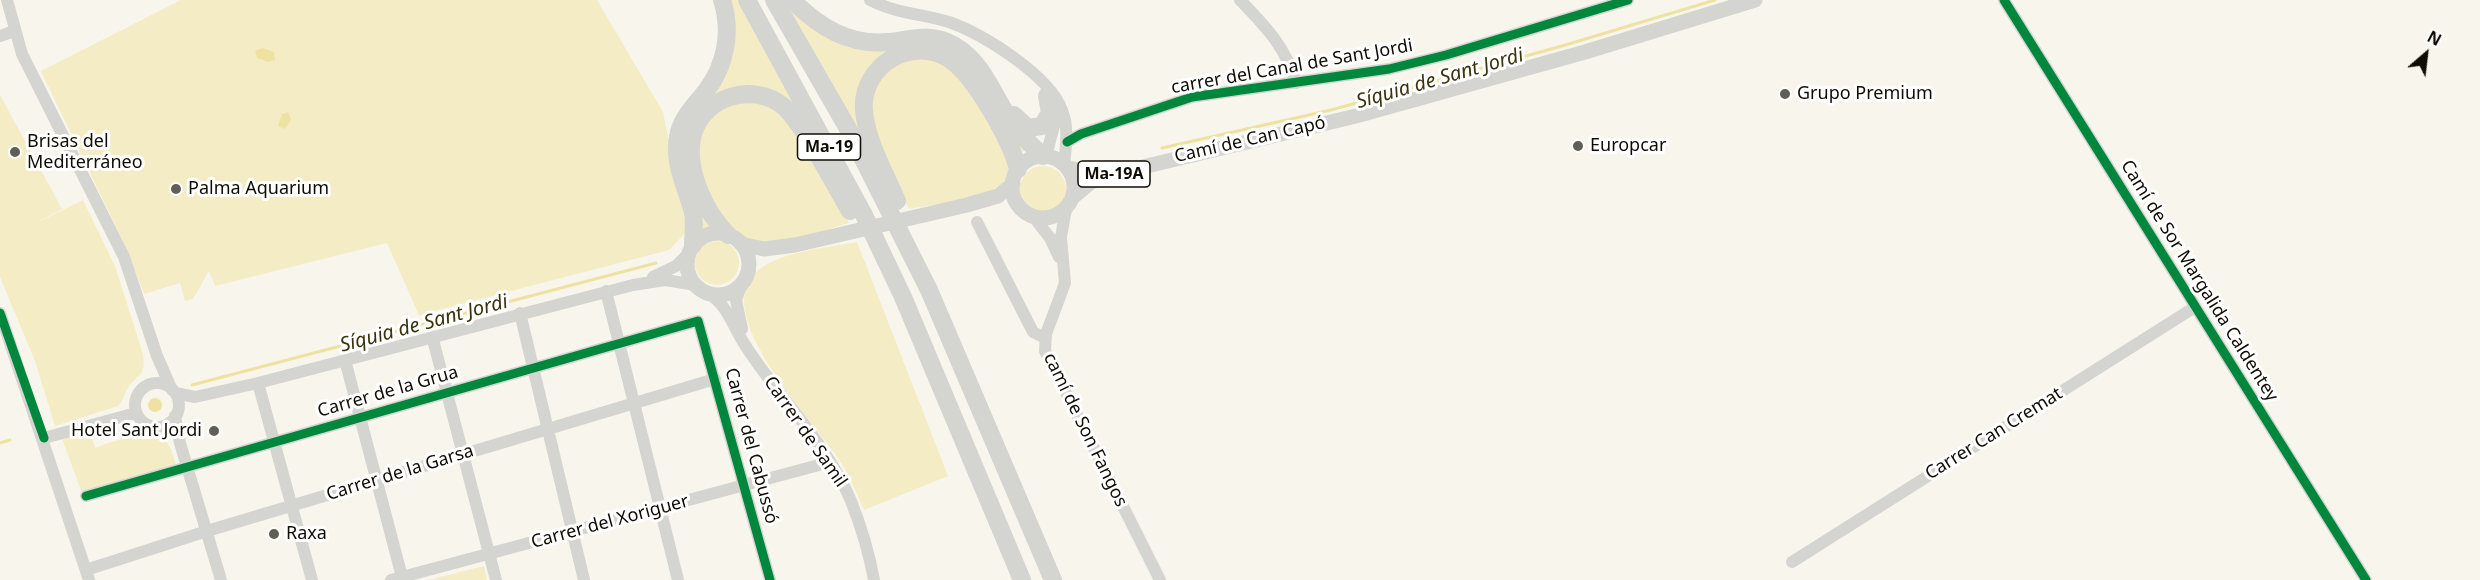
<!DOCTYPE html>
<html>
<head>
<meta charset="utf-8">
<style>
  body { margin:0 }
  #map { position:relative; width:2480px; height:580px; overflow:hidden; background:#f8f6ec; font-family:"Noto Sans",sans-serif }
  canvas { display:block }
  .north { position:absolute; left:2396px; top:24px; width:60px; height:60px; -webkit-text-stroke:4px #fff; paint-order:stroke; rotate:28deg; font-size:16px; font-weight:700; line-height:24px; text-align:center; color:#0f0d03 }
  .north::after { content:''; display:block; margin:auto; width:21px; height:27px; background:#0f0d03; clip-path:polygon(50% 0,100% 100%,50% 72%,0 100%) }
</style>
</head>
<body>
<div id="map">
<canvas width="2480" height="580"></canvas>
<div class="north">N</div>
</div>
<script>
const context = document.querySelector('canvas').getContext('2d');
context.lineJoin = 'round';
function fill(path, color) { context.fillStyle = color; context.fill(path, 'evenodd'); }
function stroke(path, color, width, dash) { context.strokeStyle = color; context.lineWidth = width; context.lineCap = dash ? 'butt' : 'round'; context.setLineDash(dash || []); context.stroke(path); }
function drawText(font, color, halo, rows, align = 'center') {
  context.font = font + ' "Noto Sans",sans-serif'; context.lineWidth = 6; context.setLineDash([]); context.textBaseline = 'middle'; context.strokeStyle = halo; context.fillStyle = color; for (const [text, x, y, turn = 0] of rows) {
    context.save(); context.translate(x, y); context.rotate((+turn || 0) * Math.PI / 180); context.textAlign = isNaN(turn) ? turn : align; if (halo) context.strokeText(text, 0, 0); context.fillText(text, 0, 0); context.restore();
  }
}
const green = new Path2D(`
  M181,0H597L663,112L687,231L669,250L419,315L387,243L215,286L209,271L193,299L185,301L180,283L144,294L127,250L41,71Z
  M728,0H737L814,137L811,138C802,123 794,106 777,96C740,75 692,100 687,142C685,157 690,172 695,187C699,200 703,217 714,227L701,232C699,227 701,221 700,214C693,186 677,160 687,130C691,115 703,103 712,92C734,65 736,32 728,0Z
  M784,0C791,3 797,13 803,18C817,31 836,43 855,46C892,52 929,30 961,56C987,78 1002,123 1027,149L1020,153C1011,131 973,68 954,55C916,30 861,56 859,102C858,124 868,144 876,163Z
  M917,57C924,59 938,59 944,63C971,81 1000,141 1011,170C1005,199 934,204 909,209C891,168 848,105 891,67C896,62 909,60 917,57Z
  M0,95L62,209L32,225L83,200L115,266L143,354C146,379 138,372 128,388C124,395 123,400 118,406L55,426L35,361L0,277Z
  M734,102L766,104L787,120L849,223C819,231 781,249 750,239C713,227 682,147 711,117C716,111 727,107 734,102Z
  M1020 189a23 23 0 1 1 46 0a23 23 0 1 1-46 0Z
  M695 263a22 22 0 1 1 44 0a22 22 0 1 1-44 0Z
  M857,242L948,476L864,510C857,495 851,479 842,464C819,426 697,306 764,266C791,250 827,248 857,242Z
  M89,429L95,448C113,442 154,423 168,444C172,450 174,459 177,467L82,493L61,436Z
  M484,566L487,580H428Z`);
const water = new Path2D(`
  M263,48L274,52L275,60L268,62L257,58L255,51Z
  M288,112L291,120L285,129L278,126L282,114Z
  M148 405a7 7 0 1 1 14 0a7 7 0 1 1-14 0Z`);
const stream = new Path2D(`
  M1162,148L1331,110L1562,46L1715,0
  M192,385L656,263
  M0,443L10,440`);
const minor = new Path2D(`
  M7,0L22,54L124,257L157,356L172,390
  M870,0C895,13 922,14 949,22C983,34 1049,75 1062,110C1069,128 1066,146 1064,164
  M1240,0C1265,26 1286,47 1296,83
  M2004,0L2366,580
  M0,36L14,31
  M1067,142L1081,134L1192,97L1389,69L1446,55L1628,0
  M1046,156L1055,122L1053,106
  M1066,209L1061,237L1065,283L1046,334L1045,351L1160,580
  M1033,216L1050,238L1059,257
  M977,222L1033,332L1045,338
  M653,277L676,266L689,253
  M742,283L736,300L742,329
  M606,291L678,580
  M708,293C728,305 733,327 745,345C778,397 827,443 851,501C861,526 869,553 874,580
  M0,313L89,580
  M520,313L584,580
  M432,336L496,580
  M345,360L402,577
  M258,383L312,580
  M135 405a22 22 0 1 1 44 0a22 22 0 1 1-44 0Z
  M175,393L195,397L258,383L633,285L665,280L696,285
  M175,416L180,443L221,580
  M44,438L136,413
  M86,496L698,321L770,580
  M1792,562L2195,307
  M86,570L207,531L715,379
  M391,580L830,462`);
const major = new Path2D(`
  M1012 187a31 31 0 1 1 62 0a31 31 0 1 1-62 0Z
  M1067,168L1087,171L1110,168
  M1073,197L1091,182L1109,175L1356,116L1585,52L1755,0
  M687 264a31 31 0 1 1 62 0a31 31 0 1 1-62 0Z
  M741,244L764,249L795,245L967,205L998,196L1013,184`);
const highway = new Path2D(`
  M747,0L864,215L903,297L1022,580
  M774,0L847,127L929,290L1053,580
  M792,0C819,27 849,46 889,42C914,39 932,32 955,46C983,62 994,97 1012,123C1020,135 1032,146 1043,156
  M1014,115L1028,128L1042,126L1050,113L1047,96
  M897,201C885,173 867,142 864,111C860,65 914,33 952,61C975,77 1011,141 1018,169
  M728,235C705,212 684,168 693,134C704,96 753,82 783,106C803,123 835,186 850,211
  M693,245C693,234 695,224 693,213C687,188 673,164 678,137C681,118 694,106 706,91C726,65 732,31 722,0`);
const cycleway = new Path2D(`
  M2004,0L2366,580
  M1067,142L1081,134L1192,97L1389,69L1446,55L1628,0
  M0,313L44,438
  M86,496L698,321L770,580`);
const markers = [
  [1785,94,6,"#615f55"],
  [1578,146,6,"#615f55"],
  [15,152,6,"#615f55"],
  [176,189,6,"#615f55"],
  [214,431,6,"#615f55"],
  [274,534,6,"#615f55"]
];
const shields = [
  [829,147,63],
  [1114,174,72]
];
const shieldNames = [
  ["Ma-19",829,147],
  ["Ma-19A",1114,174]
];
const streetNames = [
  ["carrer del Canal de Sant Jordi",1292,67,-10],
  ["Camí de Can Capó",1250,140,-13],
  ["Camí de Sor Margalida Caldentey",2199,281,58],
  ["Carrer de la Grua",388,392,-16],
  ["camí de Son Fangos",1085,430,64],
  ["Carrer de Samil",805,432,55],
  ["Carrer Can Cremat",1994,434,-32],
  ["Carrer del Cabussó",751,446,75],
  ["Carrer de la Garsa",400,473,-17],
  ["Carrer del Xoriguer",610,522,-15]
];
const poiNames = [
  ["Grupo Premium",1797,94],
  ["Brisas del",27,142],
  ["Mediterráneo",27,163],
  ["Europcar",1590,146],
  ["Palma Aquarium",188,189],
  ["Hotel Sant Jordi",202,431,"right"],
  ["Raxa",286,534]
];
const waterNames = [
  ["Síquia de Sant Jordi",1440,79,-16],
  ["Síquia de Sant Jordi",424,324,-15]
];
fill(green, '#f3ecc5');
fill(water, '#efe2a1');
stroke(stream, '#efe2a1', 3);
stroke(minor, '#d4d4d1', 12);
stroke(major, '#d4d4d1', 15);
stroke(highway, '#d4d4d1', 18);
stroke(cycleway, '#00873e', 9);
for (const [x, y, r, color] of markers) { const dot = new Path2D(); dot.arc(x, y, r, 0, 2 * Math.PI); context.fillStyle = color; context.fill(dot); stroke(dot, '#fff', 2); }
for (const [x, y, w] of shields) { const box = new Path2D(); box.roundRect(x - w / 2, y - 13, w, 26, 4.5); context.fillStyle = '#fff'; context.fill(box); stroke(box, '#0f0d03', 1.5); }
drawText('bold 16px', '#0f0d03', null, shieldNames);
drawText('18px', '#0f0d03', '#fff', streetNames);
drawText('18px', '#0f0d03', '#fff', poiNames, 'left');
drawText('italic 20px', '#3a330c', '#fff', waterNames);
</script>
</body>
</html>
